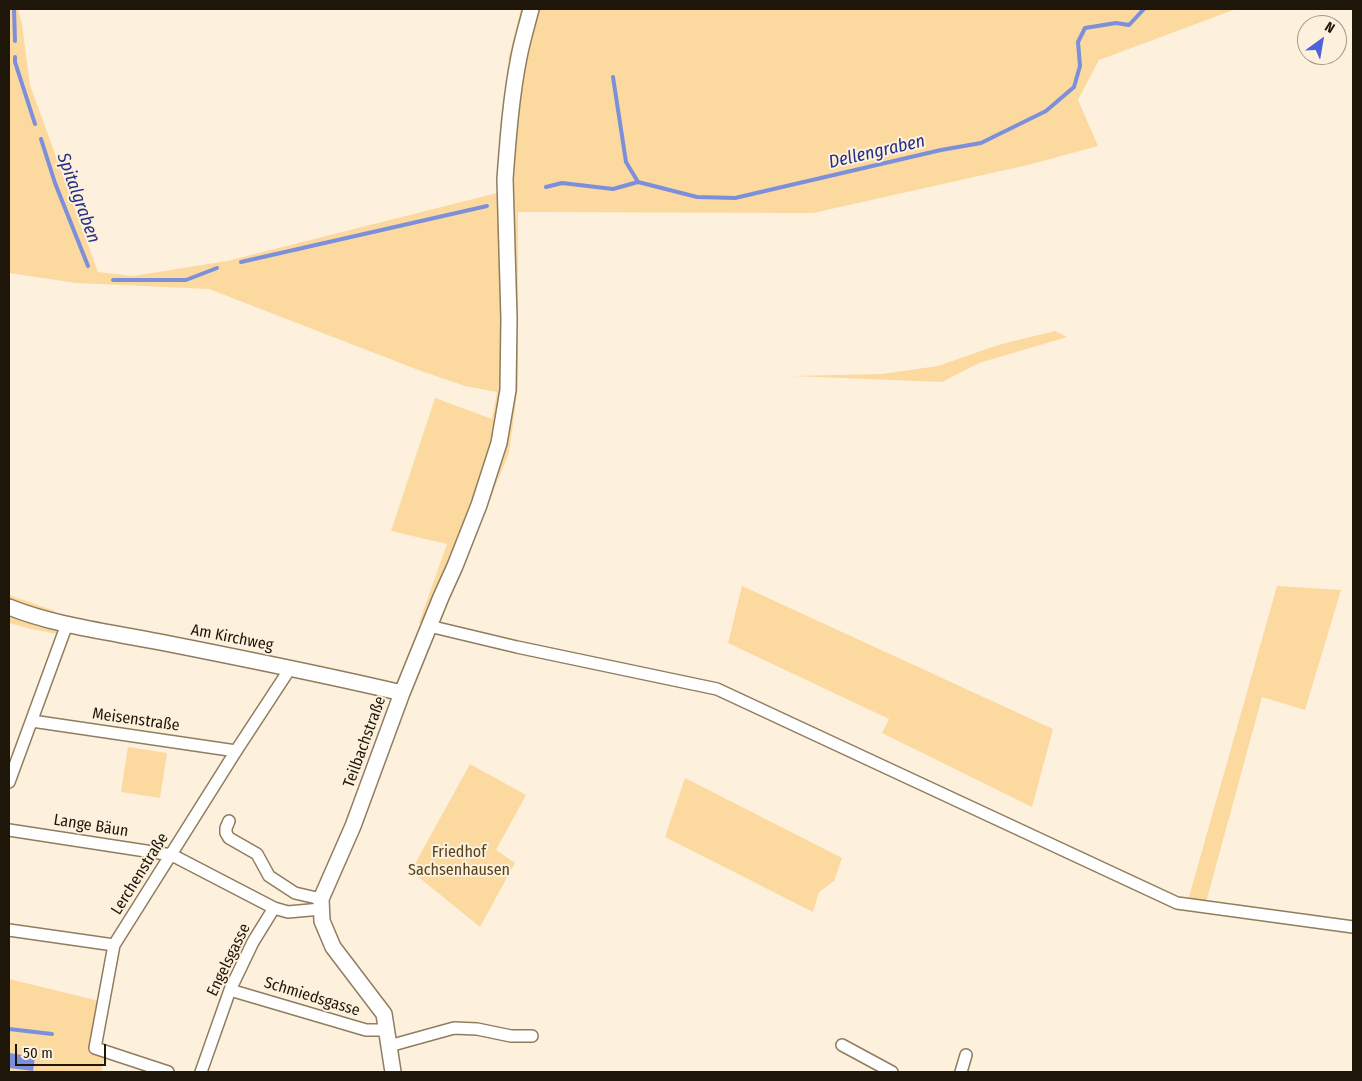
<!DOCTYPE html>
<html>
<head>
<meta charset="utf-8">
<style>
  body { margin:0 }
  #map { position:relative; width:1362px; height:1081px; overflow:hidden; background:#fdf1dd; font-family:"Fira Sans Condensed",sans-serif }
  canvas { display:block }
  .frame { position:absolute; inset:0; border:10px solid #1d1609; pointer-events:none }
  .north { position:absolute; left:1297px; top:15px; width:50px; height:50px; box-sizing:border-box; background:#fdf1dd; border:1px solid #a39988; border-radius:50%; rotate:32deg; font-size:14px; font-weight:700; line-height:20px; text-align:center; color:#1d1609 }
  .north::after { content:''; display:block; margin:auto; width:18px; height:22px; background:#4f63d8; clip-path:polygon(50% 0,100% 100%,50% 72%,0 100%) }
  .scale { position:absolute; left:15px; top:1044px; width:91px; height:22px; box-sizing:border-box; border:2px solid #1d1609; border-top:0; padding-left:6px; font-size:15px; line-height:18px; white-space:nowrap; color:#1d1609; -webkit-text-stroke:4px #fdf1dd; paint-order:stroke }
</style>
</head>
<body>
<div id="map">
<canvas width="1362" height="1081"></canvas>
<div class="frame"></div>
<div class="north">N</div>
<div class="scale">50 m</div>
</div>
<script>
const context = document.querySelector('canvas').getContext('2d');
context.lineJoin = 'round';
function fill(path, color) { context.fillStyle = color; context.fill(path, 'evenodd'); }
function stroke(path, color, width, dash) { context.strokeStyle = color; context.lineWidth = width; context.lineCap = dash ? 'butt' : 'round'; context.setLineDash(dash || []); context.stroke(path); }
function drawText(font, color, halo, rows, align = 'center') {
  context.font = font + ' "Fira Sans Condensed",sans-serif'; context.lineWidth = 4; context.setLineDash([]); context.textBaseline = 'middle'; context.strokeStyle = halo; context.fillStyle = color; for (const [text, x, y, turn = 0] of rows) {
    context.save(); context.translate(x, y); context.rotate((+turn || 0) * Math.PI / 180); context.textAlign = isNaN(turn) ? turn : align; if (halo) context.strokeText(text, 0, 0); context.fillText(text, 0, 0); context.restore();
  }
}
const green = new Path2D(`
  M9,9H18L22,24L30,85L98,272L133,276L227,261L505,191L518,57L508,60L521,9H1236L1099,60L1078,100L1098,146L1028,165L813,213L518,212V387L509,453L487,506L455,566L429,626L419,623L447,544L391,531L435,398L492,419L497,392L465,386L421,371L209,289L76,283L9,273Z
  M1055,331L1067,337L979,363L942,382L791,376L882,374L938,366L998,345Z
  M742,586L1053,729L1032,807L882,733L889,719L728,643Z
  M1277,586L1341,590L1305,710L1262,697L1205,906L1187,904Z
  M9,595L55,611L54,621L63,635L31,629L9,623Z
  M128,747L167,753L160,798L121,792Z
  M470,764L526,795L496,850L515,863L480,927L411,871Z
  M685,778L842,858L834,881L819,892L813,912L665,837Z
  M9,979L103,1002L95,1048L106,1052L101,1072H9Z`);
const water = new Path2D(`
  M9,1053L35,1057L33,1071L9,1068Z`);
const stream = new Path2D(`
  M14,9L15,41
  M15,57V62L35,124
  M613,77L626,162L638,182
  M41,139L55,183L88,266
  M546,187L562,183L613,189L638,182L697,197L735,198L941,150L981,143L1046,111L1074,87L1080,66L1078,42L1085,28L1116,23L1129,25L1144,9
  M241,262L487,206
  M113,280H186L217,268
  M9,1029L52,1034`);
const minor = new Path2D(`
  M429,626L517,647L717,689L1177,903L1353,927
  M32,721L236,751
  M9,782L67,624
  M229,821L226,828V833L229,838L257,854L269,876L295,893L321,899
  M9,830L172,855L274,908
  M9,930L114,945
  M230,990L366,1030H387
  M842,1045L892,1072
  M389,1046L454,1028L477,1029L511,1036H532
  M168,1072L95,1048L114,945L236,751L291,667
  M201,1072L230,990L253,942L274,908L288,912L321,909
  M961,1072L966,1055`);
const tertiary = new Path2D(`
  M9,607C56,626 110,632 160,642C241,658 322,674 402,693
  M393,1072L384,1014L333,947L322,921L321,899L353,826L402,693L441,597L455,566L479,505L499,443L508,390L509,319L505,179C508,139 511,97 519,57C522,41 527,25 531,9`);
const streetNames = [
  ["Am Kirchweg",232,638,11],
  ["Meisenstraße",136,720,8],
  ["Teilbachstraße",365,742,-70],
  ["Lange Bäun",91,826,9],
  ["Lerchenstraße",140,874,-58],
  ["Engelsgasse",229,960,-64],
  ["Schmiedsgasse",312,997,17]
];
const parkNames = [
  ["Friedhof",459,853],
  ["Sachsenhausen",459,871]
];
const waterNames = [
  ["Dellengraben",877,152,-13],
  ["Spitalgraben",78,198,70]
];
fill(green, '#fbd99f');
fill(water, '#7c8fdb');
stroke(stream, '#7c8fdb', 4);
stroke(minor, '#8f7d5e', 14);
stroke(tertiary, '#8f7d5e', 18);
stroke(minor, '#fff', 11);
stroke(tertiary, '#fff', 15);
drawText('16px', '#1d1609', '#fdf1dd', streetNames);
drawText('16px', '#55421e', '#fdf1dd', parkNames);
drawText('italic 18px', '#252f86', '#fdf1dd', waterNames);
</script>
</body>
</html>
